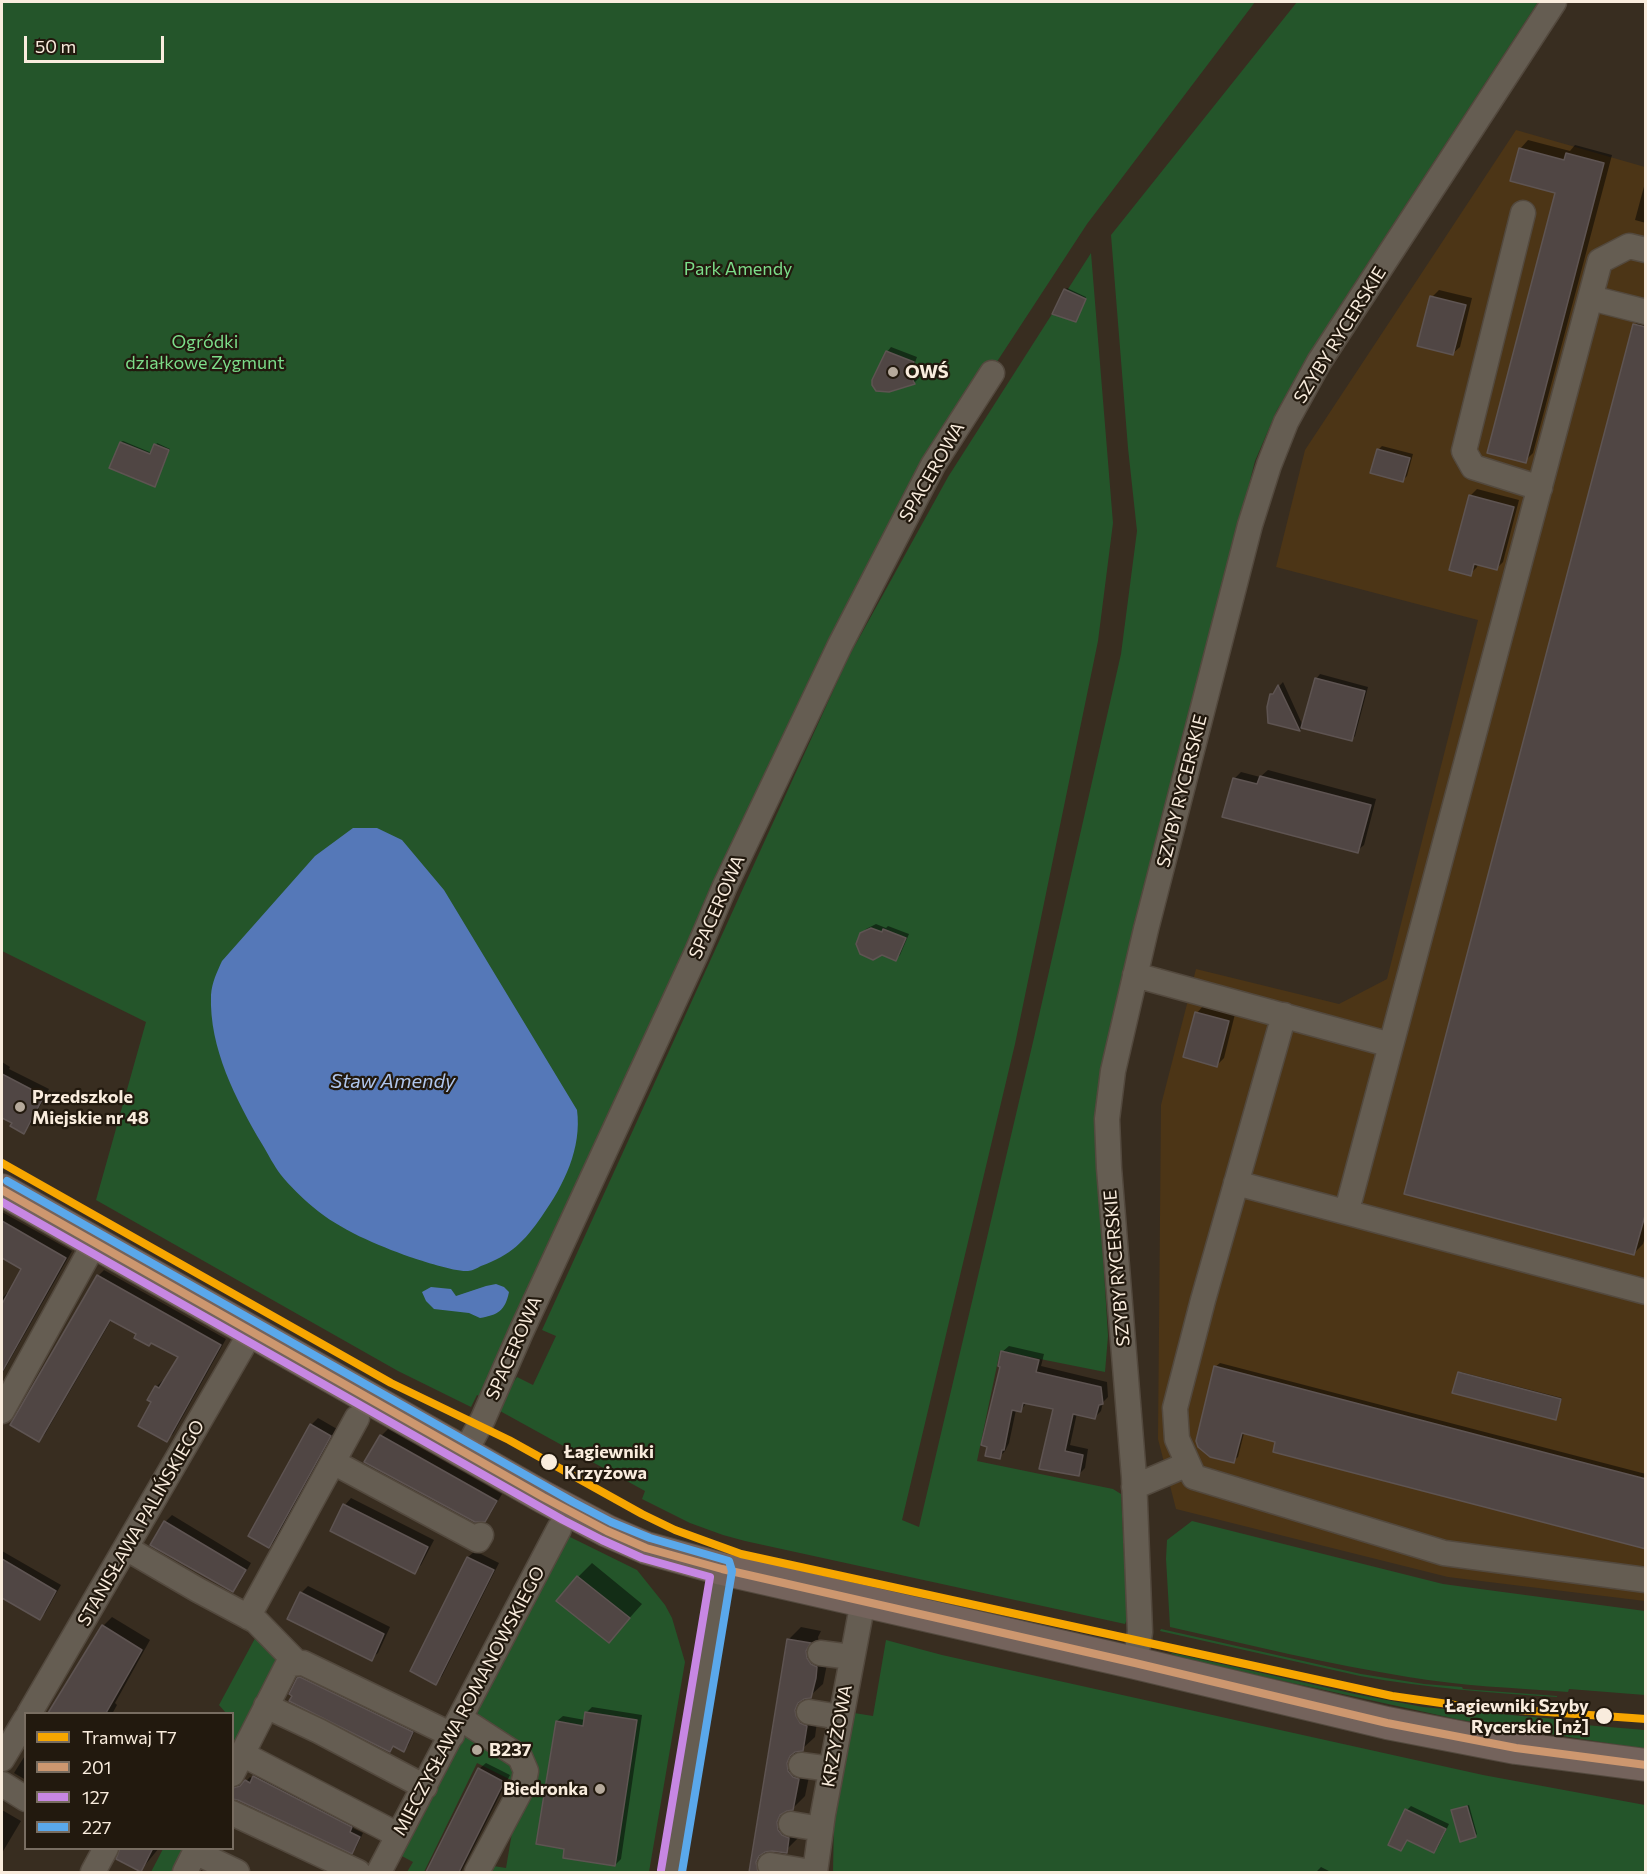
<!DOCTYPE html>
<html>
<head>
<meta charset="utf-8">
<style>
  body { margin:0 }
  #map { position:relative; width:1647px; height:1874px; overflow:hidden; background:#382d20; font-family:Commissioner,sans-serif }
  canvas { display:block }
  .frame { position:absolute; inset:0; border:3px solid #f9ecdd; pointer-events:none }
  .legend { position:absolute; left:24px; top:1712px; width:210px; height:138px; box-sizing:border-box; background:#22190e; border:2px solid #786d61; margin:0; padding:8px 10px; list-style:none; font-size:18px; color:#f9ecdd }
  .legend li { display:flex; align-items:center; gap:12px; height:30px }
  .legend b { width:30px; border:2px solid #786d61 }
  .scale { position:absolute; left:24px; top:36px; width:140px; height:27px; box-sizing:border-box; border:3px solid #f9ecdd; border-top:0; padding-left:8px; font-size:18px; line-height:21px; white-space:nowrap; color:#f9ecdd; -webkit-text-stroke:4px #22190e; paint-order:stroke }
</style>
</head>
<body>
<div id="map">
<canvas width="1647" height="1874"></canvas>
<div class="frame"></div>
<ul class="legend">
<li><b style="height:8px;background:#f7a600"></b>Tramwaj T7</li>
<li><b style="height:8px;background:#cd976f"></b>201</li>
<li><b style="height:8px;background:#c787e3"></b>127</li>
<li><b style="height:8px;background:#5aa8eb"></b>227</li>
</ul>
<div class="scale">50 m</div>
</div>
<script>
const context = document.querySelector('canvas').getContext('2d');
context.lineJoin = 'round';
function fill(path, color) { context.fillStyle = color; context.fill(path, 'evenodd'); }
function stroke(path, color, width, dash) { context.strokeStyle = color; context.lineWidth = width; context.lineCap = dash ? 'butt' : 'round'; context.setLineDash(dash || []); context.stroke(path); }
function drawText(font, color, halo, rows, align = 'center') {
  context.font = font + ' Commissioner,sans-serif'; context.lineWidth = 4.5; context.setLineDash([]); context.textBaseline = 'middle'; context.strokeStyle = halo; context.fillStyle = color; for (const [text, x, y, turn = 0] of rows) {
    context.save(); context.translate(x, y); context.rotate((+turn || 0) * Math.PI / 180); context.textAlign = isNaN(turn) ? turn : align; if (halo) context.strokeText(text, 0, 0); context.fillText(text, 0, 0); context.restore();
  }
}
const built = new Path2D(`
  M1516,130L1645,167V1601L1448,1577L1176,1509L1158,1439L1161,1105L1196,969L1339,1004L1387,979L1478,620L1276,567L1305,450Z`);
const green = new Path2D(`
  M2,2H1255L1087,224L932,461L830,637L482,1397L477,1395L471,1407L398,1371L96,1200L146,1022L2,951Z
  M1297,2H1538L1341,304L1277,410L1255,461L1137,923L1103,1072L1097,1157L1108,1336L1105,1372L1000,1351L977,1461L1113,1489L1121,1494L1127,1619L1125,1624L745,1541L723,1535L690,1523L642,1499L645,1491L500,1411L502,1407L497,1405L517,1377L533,1385L556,1336L542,1330L848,658L948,477L1091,253L1113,523L1098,641L1015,1044L902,1520L919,1527L1033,1042L1121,654L1137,531L1128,448L1111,235Z
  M1192,1521L1443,1584L1645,1611V1695L1569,1689L1568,1692C1515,1688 1461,1686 1408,1677C1328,1664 1249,1645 1170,1627L1166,1559L1167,1540Z
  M568,1536L637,1570L665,1605L672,1618L685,1662L649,1872H483L487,1865L506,1868L516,1809L531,1771L477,1720L478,1709Z
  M1161,1629L1361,1674L1424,1684L1462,1687L1463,1689L1557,1696V1697C1491,1693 1426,1688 1360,1676L1160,1631Z
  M259,1631L283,1660L233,1766L232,1714L226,1713L219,1705Z
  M886,1640L942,1655L1483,1775L1645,1805V1872H833L834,1819L854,1713L873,1716Z
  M1168,1652L1355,1694L1423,1707L1555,1719V1728L1584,1730L1585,1725L1645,1730V1749L1461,1720L1183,1659Z
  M467,1732L514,1767L511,1780L477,1763L424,1872H407L413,1862L398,1854L461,1735Z
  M163,1849H193L180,1872H151Z`);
const water = new Path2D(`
  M353,828H377L402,840L444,890L577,1110C582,1148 564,1185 542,1216C524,1242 511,1255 481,1266C477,1268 472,1271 468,1271C455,1272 423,1261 410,1257C377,1245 340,1230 313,1207C302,1198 290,1186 281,1175C274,1166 268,1154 262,1144C236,1100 209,1048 211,995C212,982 217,972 222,961L315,856Z
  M496,1284L504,1287L509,1292C505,1311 498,1315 480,1318L469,1313L434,1309L426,1301L422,1292L431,1287L451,1289L456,1296L486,1286Z`);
const shadow = new Path2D(`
  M1528,140L1570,151L1575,145L1612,155L1533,453L1525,461L1557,192L1520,149Z
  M1646,179V223L1635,220Z
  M1067,288L1086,297L1076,321L1065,290Z
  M1439,290L1472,298L1460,347L1453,353L1432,297Z
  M1644,315L1646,316V1234L1643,1244L1634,1253L1635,325Z
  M891,347L917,357L913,368L919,378L915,382L889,391L887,352Z
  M123,441L152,453L157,443L170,449L156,483L121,442Z
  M1382,446L1413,454L1407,476L1403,480L1378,450Z
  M1477,489L1519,500L1503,562L1496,569L1478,564L1477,567L1470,574V496Z
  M1320,674L1368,687L1355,736L1351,740L1303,727L1300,730L1269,722L1272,694L1283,682L1303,726L1316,679Z
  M1268,770L1376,799L1364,845L1357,851L1234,779L1241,772L1260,777Z
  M876,924L886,928L888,926L909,934L900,955L896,959L882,954L862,934L866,929Z
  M1203,1006L1235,1014L1224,1058L1217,1065L1197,1013Z
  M2,1062L10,1067L9,1069L49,1089L30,1125L24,1132L14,1123L2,1116Z
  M2,1212L72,1251L2,1374V1298L7,1293L9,1294L23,1269L2,1256Z
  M104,1270L226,1339L173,1434L167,1440L153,1401L149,1399L157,1386L163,1380L164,1382L180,1357L112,1319L45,1434L39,1441L98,1276Z
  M1009,1346L1044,1354L1041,1366L1107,1382L1108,1397L1103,1402L1101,1411L1095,1417L1077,1413L1070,1445L1088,1449L1085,1468L1079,1474L1041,1467L1055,1408L1027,1402L1021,1410H1016L1009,1443L1005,1451L999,1457L1002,1352Z
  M1220,1363L1646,1474V1548L1244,1433L1238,1457L1233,1461L1215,1367Z
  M1461,1372L1562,1398L1557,1416L1459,1373Z
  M318,1418L337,1429L276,1540L269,1547L311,1425Z
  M388,1429L502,1494L491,1513L484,1520L381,1436Z
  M351,1498L434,1540L421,1565L414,1572L345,1505Z
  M172,1515L251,1563L239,1584L232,1591L165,1522Z
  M2,1551L61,1585L45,1613L40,1618L2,1596Z
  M475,1551L499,1563L442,1676L436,1683L412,1671L468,1557Z
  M592,1563L642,1604L609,1641L578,1577Z
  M308,1586L390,1627L378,1653L371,1659L301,1593Z
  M112,1617L150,1640L115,1703L117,1705L112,1714H50L103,1626Z
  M801,1627L821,1631L818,1637L819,1645L829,1654L823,1684L810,1696L807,1697V1704L818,1714L815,1737L802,1749L799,1750L800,1758L811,1767L805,1796L792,1809H789L790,1817L799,1837L787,1849L768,1850L769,1858L791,1872H748L752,1865L788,1640Z
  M303,1674L416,1728L408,1746L403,1750L394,1746L389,1750L298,1679Z
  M592,1707L642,1715L621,1859L615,1865L566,1847L557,1721L563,1716L585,1720L586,1713Z
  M26,1754V1780L14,1773Z
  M486,1763L510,1775L461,1872H428L479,1769Z
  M259,1773L356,1823L353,1828L363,1833L356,1848L352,1852L232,1797L234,1789L239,1784L245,1782L250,1777L254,1779Z
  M1469,1805L1477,1834L1475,1836L1452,1811Z
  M1411,1806L1449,1824L1438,1847L1434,1851L1408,1839L1400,1850L1407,1810Z
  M2,1810L21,1821L2,1853Z
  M122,1848H159L141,1870Z
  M1321,1867L1331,1872H1316Z`);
const building = new Path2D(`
  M1519,148L1564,160L1566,153L1604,163L1526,463L1487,453L1555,193L1510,181Z
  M1064,289L1086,299L1076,322L1052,314Z
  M1430,296L1466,305L1453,355L1417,346Z
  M1633,324L1646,327V1212L1634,1255L1404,1194Z
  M886,351L914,362L909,373L915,384L889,392L876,391L872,385V380Z
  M120,442L150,454L154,444L169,450L155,487L109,468Z
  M1377,449L1410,458L1403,482L1370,473Z
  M1469,495L1514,507L1497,570L1474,564L1471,576L1449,570Z
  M1315,678L1365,691L1352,741L1301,728Z
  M1278,685L1292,714L1300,731L1268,723L1267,707L1270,694H1273Z
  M1260,776L1371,805L1358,853L1222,817L1233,778L1257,784Z
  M871,928L882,932L883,929L906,938L896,961L882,955L873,960L860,954L856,944L860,933Z
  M1195,1012L1229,1021L1217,1067L1183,1057Z
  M2,1074L44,1096L24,1134L10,1126L12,1123L2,1118Z
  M2,1221L66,1258L2,1372V1304L21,1269L2,1258Z
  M97,1275L221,1345L167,1442L138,1426L151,1402L147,1400L155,1386L159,1388L178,1357L151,1343L149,1346L134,1338L136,1334L110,1320L39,1442L10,1425Z
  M1001,1351L1039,1360L1036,1372L1101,1387L1103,1404L1099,1405L1095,1419L1073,1414L1065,1451L1083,1455L1079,1476L1039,1469L1053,1409L1023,1403L1021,1412L1012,1410L1004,1450H1002L1000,1459L985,1456L987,1447L981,1445L1000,1367L998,1366Z
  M1214,1366L1646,1479V1549L1273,1452L1275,1442L1242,1433L1234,1463L1210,1457L1198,1447L1196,1441Z
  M1458,1372L1561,1399L1556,1420L1452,1393Z
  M310,1424L331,1436L269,1548L248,1536Z
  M380,1435L497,1501L485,1522H475L364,1462Z
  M343,1504L428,1547L415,1574L330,1531Z
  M164,1521L246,1570L233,1592L150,1545Z
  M467,1557L494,1570L436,1685L410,1671Z
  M2,1559L56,1591L40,1620L2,1598Z
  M577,1576L630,1618L609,1643L556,1601Z
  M300,1592L384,1634L372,1661L287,1619Z
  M102,1625L142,1650L106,1713H48Z
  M787,1639L811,1643L806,1651L807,1658L811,1664L817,1667L816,1678L811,1698L804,1699L798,1703L795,1710L796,1716L800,1723L807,1726L803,1751L795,1752L790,1756L787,1763L788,1771L793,1777L799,1779L793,1810L787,1811L780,1815L777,1822L778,1830L782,1835L789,1838L787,1853L772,1851L765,1852L759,1856L756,1862L758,1872H749Z
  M300,1677L413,1732L404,1752L393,1746L390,1752L289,1701L292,1696L289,1694L297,1678Z
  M585,1712L637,1720L615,1866L563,1858L564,1849L536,1844L556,1721L583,1726Z
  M478,1768L504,1782L459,1872H426Z
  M253,1776L352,1827L350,1832L360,1837L352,1854L238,1800L232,1799L233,1788L240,1786L245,1780L250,1783Z
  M1467,1806L1476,1837L1460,1842L1451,1810Z
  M1405,1809L1446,1829L1434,1853L1407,1840L1401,1851L1388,1845Z
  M120,1848H153L141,1872L116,1859Z`);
const minor = new Path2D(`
  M1523,213L1464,451L1473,467L1540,488
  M1591,298L1646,312
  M1135,975L1391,1045
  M1284,1015L1203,1300L1175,1408L1177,1439L1194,1477L1444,1553L1646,1580
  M1236,1183L1646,1292
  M1350,1199L1600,261L1629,246L1646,250
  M2,1411L95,1242
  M465,1452L483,1419L521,1332L696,954L725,886L840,645L933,465L992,373
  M333,1462L478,1540L481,1535
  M1134,1487L1188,1464
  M126,1548L198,1590L256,1621L297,1663
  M248,1617L357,1418
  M820,1653L851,1657
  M1135,1663L1140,1632L1134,1477L1109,1168L1107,1119L1113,1071L1146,929L1250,525L1269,465L1286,422L1319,362L1554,2
  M266,1706L319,1731L425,1787
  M809,1712L840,1717
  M29,1714L251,1332
  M460,1718L520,1757L526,1771L523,1786L477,1872
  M242,1754L398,1835
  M2,1759L26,1719
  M801,1765L831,1769
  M232,1774L288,1664L303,1663L452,1735
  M2,1784L26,1799
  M232,1813L358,1872
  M791,1824L821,1829
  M195,1852L237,1872
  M770,1865L811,1872
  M93,1872L106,1848
  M185,1872L197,1848
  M379,1872L559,1529
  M671,1872L722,1569
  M815,1872L823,1814L863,1601`);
const major = new Path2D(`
  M2,1190L543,1497L607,1531L646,1548L722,1569L1135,1663L1387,1723L1516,1748L1646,1765`);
const bus1 = new Path2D(`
  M2,1190L543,1497L607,1531L646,1548L722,1569L1135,1663L1387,1723L1516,1748L1646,1765`);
const bus2 = new Path2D(`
  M2,1202L563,1520L602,1540L642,1558L710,1577L661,1870`);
const bus3 = new Path2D(`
  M7,1181L573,1502L611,1522L650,1538L729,1561L732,1571L682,1872`);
const tram1 = new Path2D(`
  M2,1163L391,1383L509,1440L642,1514L675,1530L741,1554L1392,1696L1462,1706L1646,1719`);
const markers = [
  [893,372,6,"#b5a99b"],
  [20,1107,6,"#b5a99b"],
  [549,1462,9,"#f9ecdd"],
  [1604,1716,9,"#f9ecdd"],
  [477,1750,6,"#b5a99b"],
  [600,1789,6,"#b5a99b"]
];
const parkNames = [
  ["Park Amendy",738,269],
  ["Ogródki",205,342],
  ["działkowe Zygmunt",205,363]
];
const streetNames = [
  ["SZYBY RYCERSKIE",1340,335,-58],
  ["SPACEROWA",932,472,-60],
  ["SZYBY RYCERSKIE",1182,791,-76],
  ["SPACEROWA",717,907,-66],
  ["SZYBY RYCERSKIE",1117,1268,-95],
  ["SPACEROWA",514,1348,-66],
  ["STANISŁAWA PALIŃSKIEGO",141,1523,-60],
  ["MIECZYSŁAWA ROMANOWSKIEGO",469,1701,-62],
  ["KRZYŻOWA",837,1736,-80]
];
const poiNames = [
  ["OWŚ",905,372],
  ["Przedszkole",32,1097],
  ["Miejskie nr 48",32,1118],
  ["B237",489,1750],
  ["Biedronka",588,1789,"right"]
];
const stopNames = [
  ["Łagiewniki",564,1452],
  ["Krzyżowa",564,1473],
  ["Łagiewniki Szyby",1589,1706,"right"],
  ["Rycerskie [nż]",1589,1727,"right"]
];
const waterNames = [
  ["Staw Amendy",393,1081]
];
fill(built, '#4c3516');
fill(green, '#24552a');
fill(water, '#5578b8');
fill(shadow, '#0007');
fill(building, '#504644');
stroke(building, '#5e5452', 1.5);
stroke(minor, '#53493e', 27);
stroke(major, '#53493e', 34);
stroke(minor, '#655d52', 24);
stroke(major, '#74635c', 32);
stroke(bus1, '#cd976f', 8);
stroke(bus2, '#c787e3', 8);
stroke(bus3, '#5aa8eb', 8);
stroke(tram1, '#f7a600', 8);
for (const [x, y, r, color] of markers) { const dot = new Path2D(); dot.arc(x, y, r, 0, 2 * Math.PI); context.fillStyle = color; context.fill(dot); stroke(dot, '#22190e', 2); }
drawText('18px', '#7cdd89', '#22190e', parkNames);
drawText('18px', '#f9ecdd', '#22190e', streetNames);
drawText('bold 18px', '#f9ecdd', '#22190e', poiNames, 'left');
drawText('bold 18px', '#f9ecdd', '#22190e', stopNames, 'left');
drawText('italic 20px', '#b0c6ec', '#22190e', waterNames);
</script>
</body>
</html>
